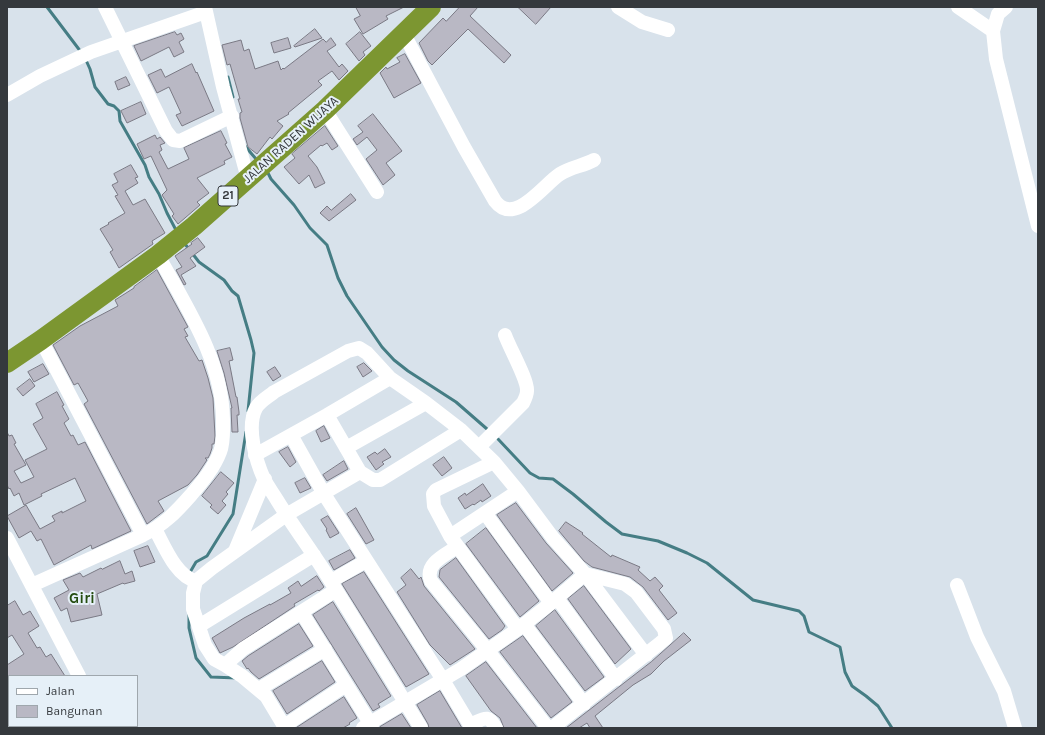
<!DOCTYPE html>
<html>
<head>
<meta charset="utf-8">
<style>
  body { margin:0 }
  #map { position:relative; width:1045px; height:735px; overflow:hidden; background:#d8e2eb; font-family:Karla,sans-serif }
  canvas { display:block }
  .frame { position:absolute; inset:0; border:8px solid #35393d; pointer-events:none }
  .legend { position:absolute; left:8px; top:675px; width:130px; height:52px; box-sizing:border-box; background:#e6f0f8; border:1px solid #9fa7ad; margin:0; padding:5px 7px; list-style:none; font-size:12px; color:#35393d }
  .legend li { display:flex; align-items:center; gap:8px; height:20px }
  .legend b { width:20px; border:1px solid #9fa7ad }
</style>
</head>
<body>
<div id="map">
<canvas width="1045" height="735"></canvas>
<div class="frame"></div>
<ul class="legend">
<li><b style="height:5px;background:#fff"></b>Jalan</li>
<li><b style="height:11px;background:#b9b8c4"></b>Bangunan</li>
</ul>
</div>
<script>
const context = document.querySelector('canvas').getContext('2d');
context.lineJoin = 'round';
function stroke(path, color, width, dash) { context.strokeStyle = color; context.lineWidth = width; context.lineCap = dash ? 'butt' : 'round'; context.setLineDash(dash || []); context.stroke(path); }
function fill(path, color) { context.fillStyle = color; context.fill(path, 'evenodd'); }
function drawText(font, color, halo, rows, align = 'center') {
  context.font = font + ' Karla,sans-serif'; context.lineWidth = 4; context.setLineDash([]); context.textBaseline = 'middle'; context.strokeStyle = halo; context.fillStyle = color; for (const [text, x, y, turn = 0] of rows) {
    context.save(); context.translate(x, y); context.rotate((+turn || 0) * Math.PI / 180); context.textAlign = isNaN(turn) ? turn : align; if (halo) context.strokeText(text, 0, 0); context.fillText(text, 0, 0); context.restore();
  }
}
const stream = new Path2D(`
  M47,7L81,52
  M85,58L90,69L95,87L108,104L114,106L119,111L120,121L145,165L149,177L159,194L167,213L177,232
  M228,77L233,97
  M245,146L256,159
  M268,173L271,179L294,205L310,228L327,245L338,278L347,296L382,347L394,360L408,371L456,402L487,429
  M185,244L199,262L224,280L232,291L238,296L251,340L254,353L248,411
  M498,439L530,473L539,478L553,479L573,494L606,522L622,534L658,541L687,553L707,563L753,600L799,611L804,616L809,632L840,647L845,672L852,686L866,696L878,706L892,728
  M189,574L196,562L207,556L233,514L246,432
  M189,615V628L196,658L211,677L237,678`);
const river = new Path2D(`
  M7,719L9,722`);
const building = new Path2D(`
  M356,7H404L386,16L388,19L363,34L354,19L360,16Z
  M460,7H478L470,16L511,55L504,63L468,29L432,65L428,61L419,43L443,18L446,21Z
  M518,7H551L536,24Z
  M315,29L322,38L295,47L294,46Z
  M175,32L177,35L181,33L184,39L179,42L184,52L174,57L169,47L141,61L134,46Z
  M360,32L371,46L363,52L365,55L359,61L346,44Z
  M288,38L291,48L274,53L271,43Z
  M331,38L336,45L327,51L339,67L342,64L348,71L339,80L332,71L318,81L322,85L288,113L289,114L277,121L283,126L272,139L270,137L257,154L248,147L240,118V113L242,112L238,99H240L230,64L227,65L222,45L241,40L244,51L249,49L255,69L278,61L281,70L283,68L284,69L323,39L326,42Z
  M405,54L421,83L394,98L380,73L386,67L387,69L400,62L397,58Z
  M192,64L196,73L197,72L214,111L182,126L176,115L181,113L169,87L157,93L148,75L161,69L165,77Z
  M126,77L130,85L118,90L115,82Z
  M141,102L146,114L127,123L121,111Z
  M373,114L402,151L386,163L395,175L383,185L366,159L377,150L367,137L357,145L353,139L363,132L358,126Z
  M325,126L338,146L332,150L327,143L322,146L321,145L308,156L317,167L325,183L315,188L309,175L299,184L284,167L295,158L292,154Z
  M221,131L227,143L225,144L232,157L224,161L225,164L197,178L209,193L197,202L200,205L178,224L172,216L174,214L162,195L167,190L151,156L144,159L137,144L155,135L157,139L160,137L165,143L160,145L162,150L159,152L168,169L189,159L184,148Z
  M131,165L138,177L135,178L138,183L125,191L133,205L145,199L165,233L152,241L153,244L119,268L110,252L113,250L100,229L109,224L108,223L125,213L115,196L118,195L112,185L118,182L114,174Z
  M351,194L356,200L329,221L320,213L327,206L331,210Z
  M198,238L205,247L190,258L196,266L181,275L186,284L184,285L176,270L182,267L175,256L192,244L191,243Z
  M157,270L188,327L184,329L188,336L185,337L199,361L202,360L208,378L213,398L215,436L214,444H212V448L210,454L208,458H205L207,460L197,475L188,485L158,501L164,511L147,524L84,404L88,401L78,383L74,385L53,345L80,326L118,306L115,300L134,288V287Z
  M230,348L233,360L229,361L236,397H237L239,412V415H237L238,432H232L231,408H232L224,373L217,351Z
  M364,363L372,371L363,377L357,367Z
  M43,364L49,374L34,382L28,372Z
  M275,367L281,376L273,381L267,372Z
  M30,379L35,386L23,396L17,389Z
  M57,392L64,405L62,406L69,419L64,423L71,436L73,435L78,445L85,442L131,531L92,549L91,545L54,565L41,539L37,541L31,531L19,538L7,516L26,505L40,529L55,521L52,516L62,511V513L86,501L75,478L41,494L42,496L24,505L19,493L14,496L10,488L9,489L7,485V432L9,436L12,435L16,443L14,444L26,465L14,471L21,483L34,477L25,460L47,449L33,424L43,418L36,404Z
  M324,426L330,438L321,442L316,431Z
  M288,447L296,462L290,467L279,452Z
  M385,449L391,457L382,462L384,464L376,470L367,457L375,452L377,454Z
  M444,457L452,468L442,476L433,465Z
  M344,461L348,469L327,481L323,475Z
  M221,472L234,483L226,492L228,494L222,501L226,505L218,514L210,507L212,505L202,496Z
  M305,478L311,488L300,493L295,483Z
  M483,484L491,496L482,502L481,500L474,505L473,504L465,509L458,498L465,493L466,495Z
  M516,503L546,543L573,573L552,591L497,515Z
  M356,508L374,540L366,544L347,514Z
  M328,516L339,533L330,538L326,530L327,529L321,520Z
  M566,522L583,533L582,534L611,557L612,555L640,567L638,570L650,581L655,577L663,586L659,590L677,613L668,620L643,587L630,577L592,567L584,561L559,531Z
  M486,528L539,601L520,617L466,544Z
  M148,546L155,562L140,567L134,551Z
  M350,550L355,558L334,570L329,561Z
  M456,558L505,626L502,630L489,639L439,577L440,570Z
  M120,561L125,574L132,571L135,581L124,584L123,583L97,594L102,615L71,622L67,608L61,611L54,598L69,590L63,580L80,573L83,577L101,568L102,569Z
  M411,569L419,579L421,577L424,586L475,649L450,665L430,645L397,592L406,585L401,578Z
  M364,572L429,674L406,687L342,584Z
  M317,576L324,587L319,591L318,590L294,604L295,606L233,647L220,653L212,638L244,618L270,604V605L291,593L288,588L298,581L301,586Z
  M584,586L631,649L615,664L568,599Z
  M15,601L23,615L30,611L39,626L28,633L37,648L40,647L46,657L51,654L65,676H9V679L7,680V665L24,654L12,635L7,638V606Z
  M333,602L391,696L378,704L380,707L373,711L313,615Z
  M555,610L604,677L585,691L536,626Z
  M299,624L313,646L259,679L251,672L248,668L247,669L242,661L248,656Z
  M684,633L691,640L664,661L651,674L633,685L595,716L603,728H590L587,723L579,728H566L651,662Z
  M523,636L572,702L551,718L500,652Z
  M322,661L335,682L287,714L273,691Z
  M486,662L537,728H504L500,718L491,711L466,676Z
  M440,691L462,728H429L428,724L417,705Z
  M344,697L357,718L349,723L350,724L343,728H296Z
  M402,714L411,728H380V727Z`);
const minor = new Path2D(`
  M105,7L166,131L173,140L180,141L232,116
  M205,7L223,87L248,179
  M618,7L642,22L668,30
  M958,7L993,31L998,14L1006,7
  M993,31L996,59L1038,226
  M404,34L464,147L495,201C515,227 544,184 560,174C571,167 583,166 594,160
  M7,95L40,76L91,52L206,12
  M325,110L377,192
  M327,415L360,472L373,480H380L385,477L461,430
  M291,435L327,415L390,378
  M479,447L523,403C525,399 527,395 527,391C528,380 510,349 505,335
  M346,448L426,403
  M255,455L291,435L324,494L443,680L470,725C484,719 487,713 496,728
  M485,513L551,603
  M155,529C164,545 176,577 196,581L212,568L286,515L360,472
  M143,535C164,525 176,512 191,495C202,482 214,468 220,452C224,442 223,431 223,419C222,359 186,307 158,255
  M450,536L518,491
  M7,538L79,676
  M457,547C445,555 424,564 431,581L488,651L548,728
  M235,551L265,479
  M196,581L193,593V609L205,645L214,659L225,665L243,649L336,590L421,728
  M331,581L366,561
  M32,585L143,535L41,340
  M957,585L977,637L1004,691L1015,728
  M336,590C318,559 296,531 277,500C273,493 268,487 264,479C256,461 246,427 256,408C260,401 268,397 274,392L348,351L359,348L367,353L390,378L426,403L461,430L494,462
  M557,598L616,679
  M302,613L370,723L363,728
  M524,624L584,704
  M199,626L314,555
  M225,665L242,676L266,696L284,726L346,685
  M259,689L325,649
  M105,726L106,728
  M372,728L370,723L461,669L518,629
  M552,728L659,644L666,638L664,629L636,592L625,584L585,574L553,538L518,491L494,462L436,490L433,494L434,506L450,536L518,629L551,603L585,574L646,655`);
const highway = new Path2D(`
  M7,363L41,340L158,255L194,226L325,110L431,7`);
const shields = [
  [228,196,20]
];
const shieldNames = [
  ["21",228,196]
];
const streetNames = [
  ["JALAN RADEN WIJAYA",291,140,-42]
];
const quarterNames = [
  ["Giri",82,599]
];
stroke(stream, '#457d84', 3);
stroke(river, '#4c9aa3', 17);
fill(building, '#b9b8c4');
stroke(building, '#7a7984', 1);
stroke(minor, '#fff', 14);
stroke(highway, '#7c9631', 20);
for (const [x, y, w] of shields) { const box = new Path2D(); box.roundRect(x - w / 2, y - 10, w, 20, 3); context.fillStyle = '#e6f0f8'; context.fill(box); stroke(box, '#35393d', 1); }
drawText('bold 12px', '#35393d', null, shieldNames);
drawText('13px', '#35393d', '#e6f0f8', streetNames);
drawText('bold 15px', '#254d10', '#e6f0f8', quarterNames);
</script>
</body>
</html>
